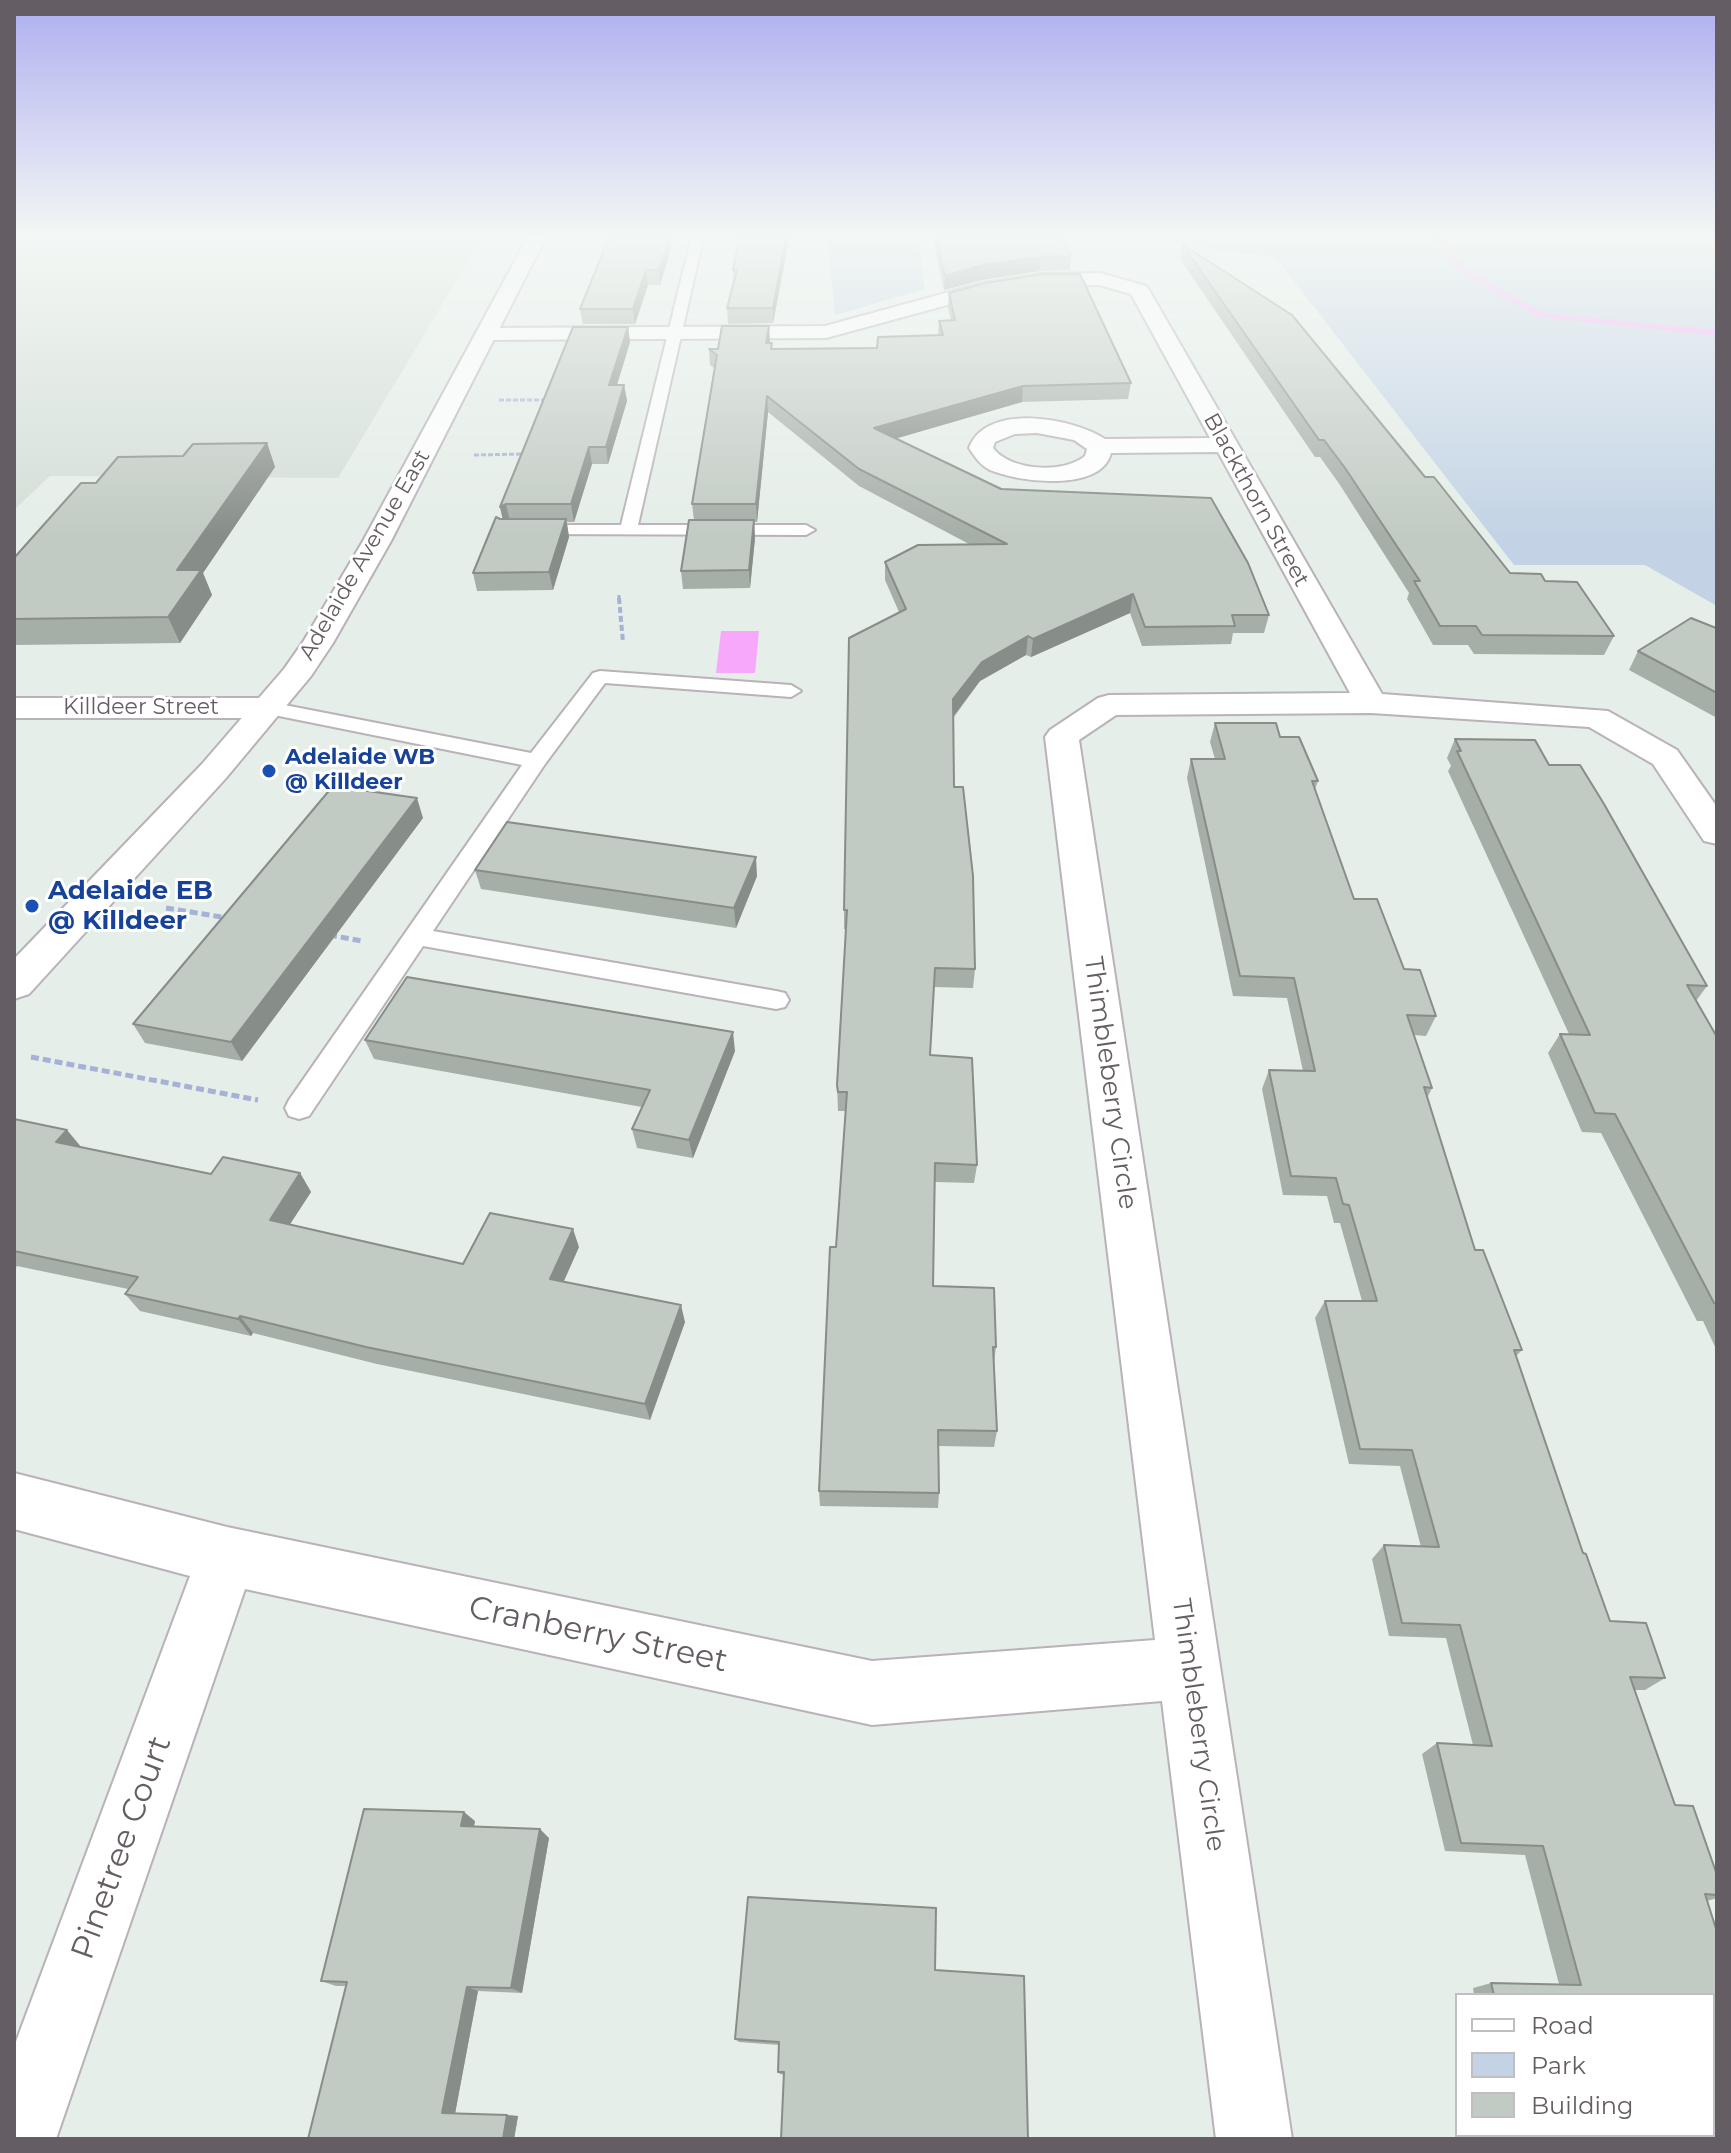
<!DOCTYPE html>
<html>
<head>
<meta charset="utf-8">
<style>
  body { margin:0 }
  #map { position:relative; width:1731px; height:2153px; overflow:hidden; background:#e5eee8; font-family:Montserrat,sans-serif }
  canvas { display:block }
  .frame { position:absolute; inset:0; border:16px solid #655d64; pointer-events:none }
  .legend { position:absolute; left:1455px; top:1993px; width:260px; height:144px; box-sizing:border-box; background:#fff; border:2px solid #c1bec1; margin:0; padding:10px 14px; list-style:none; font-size:24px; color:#655d64 }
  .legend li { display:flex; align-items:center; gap:16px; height:40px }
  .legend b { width:40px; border:2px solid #c1bec1 }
</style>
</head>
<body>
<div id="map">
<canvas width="1731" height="2153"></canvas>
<div class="frame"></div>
<ul class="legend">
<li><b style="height:10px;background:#fff"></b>Road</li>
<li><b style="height:22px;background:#c3d3e5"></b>Park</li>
<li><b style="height:22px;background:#c1cac3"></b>Building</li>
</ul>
</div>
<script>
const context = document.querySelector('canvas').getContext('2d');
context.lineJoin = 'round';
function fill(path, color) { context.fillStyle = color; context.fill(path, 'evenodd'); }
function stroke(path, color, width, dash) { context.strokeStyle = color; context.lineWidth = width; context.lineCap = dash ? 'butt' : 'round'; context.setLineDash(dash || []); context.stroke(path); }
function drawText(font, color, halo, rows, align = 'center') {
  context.font = font + ' Montserrat,sans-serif'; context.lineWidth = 6; context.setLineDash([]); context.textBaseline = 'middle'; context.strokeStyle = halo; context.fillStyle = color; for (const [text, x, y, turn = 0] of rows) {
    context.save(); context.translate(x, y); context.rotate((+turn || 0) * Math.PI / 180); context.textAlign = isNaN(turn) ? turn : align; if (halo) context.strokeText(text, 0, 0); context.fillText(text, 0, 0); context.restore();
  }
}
const education = new Path2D(`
  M14,235H484L338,478L50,476L14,510Z`);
const green = new Path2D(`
  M827,235H948L918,236L925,289L835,315Z
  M1120,235H1717V606L1645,565H1514L1276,258Z`);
const water = new Path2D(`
  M721,631H759L755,673H716Z`);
const stream = new Path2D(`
  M1429,235H1436L1449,245L1465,268L1543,313L1717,330V336L1538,317L1459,272L1443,249Z`);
const pathFar2 = new Path2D(`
  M499,400H548
  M474,455L526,454
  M619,595V600`);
const pathFar1 = new Path2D(`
  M619,598L623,642`);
const path = new Path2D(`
  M166,908L228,918
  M329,935L362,941
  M31,1057L258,1100`);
const lane = new Path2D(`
  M692,235H704L638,525H806L815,530L806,535L525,534L522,530L531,525H621Z
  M600,671L791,685L801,691L791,697L605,683L545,764L433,931L776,991L785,993L789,1000L785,1007L776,1009L423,946L309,1116L299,1119L289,1116L285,1108L289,1100L522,765L269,714L259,708L262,704L269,702L531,753L593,673Z`);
const street = new Path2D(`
  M1100,273L1146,286L1149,290L1382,694L1608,711L1677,750L1717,807V844L1704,841L1653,764L1589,727L1371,713L1116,715L1079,740L1292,2139H1216L1162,1701L872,1725L245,1589L56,2139H14V2047L190,1576L14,1529V1473L227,1527L872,1661L1155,1640L1045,737L1050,730L1098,698L1109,695L1350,693L1218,452L1111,453C1101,493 1018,482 990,470C980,465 975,457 969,448C986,402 1073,418 1105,439L1210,438L1131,294L1099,285L1040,286L984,295L826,338L488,340L477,334L488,328L825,326L982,283L1040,274ZM1037,433L1074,440L1087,449L1085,456C1064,474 1010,471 993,448L995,442L1015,434Z
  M14,698H269L281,701L285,708L281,715L269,718H14Z`);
const secondary = new Path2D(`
  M529,235H547L391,541L333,643L311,676L226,778L29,994L14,999V959L202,764L284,669L303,642L363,541Z`);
const wall = new Path2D(`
  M675,235L660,285H648L635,324H583L580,309Z
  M790,235L773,323L728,324L727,308L734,281L733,270Z
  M976,235H1061L1071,256L1070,270L1040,271L982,280L944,290L935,250V236Z
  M1182,244L1425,477L1510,573L1545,581L1614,636L1604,655L1474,654L1468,645H1433L1407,599L1409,593L1340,485L1320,457H1315L1180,259Z
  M949,293L1131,383L1128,399L1022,402L896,438L1269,615L1264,633H1233L1231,644L1142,646L1130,613L1031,657L1026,655L980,681L954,717V787L975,969L973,988L934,987L930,1055L977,1165L974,1183L935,1182L933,1286L996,1347L994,1363L997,1431L994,1447L939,1446V1493L938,1508L820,1506L819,1491L846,1111H838L837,1085L846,929H844V910L899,612L885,580V562L971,545L859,486L768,412L757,522H754L755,538L750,588L683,589L681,571L694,520L692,504L714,368L710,365L709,349L770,343L772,349L877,348L938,335L939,321L951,320L948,308Z
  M628,327L630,342L617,385H624L627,401L608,464H592L574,522H567L569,537L553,590L477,591L473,573L500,519H503L500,507Z
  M267,443L275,467L203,573L212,595L180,643L14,645V558L96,483L183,456Z
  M1717,627V718L1629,670L1638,651L1716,628Z
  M1215,723H1276L1280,737H1299L1318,781L1315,789L1354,899H1377L1404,969L1420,970L1436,1016L1426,1036L1414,1035L1432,1088L1427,1098L1475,1250H1483L1522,1350L1516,1356L1583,1553L1586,1554L1610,1621L1646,1623L1665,1678L1645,1690H1635L1675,1805L1693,1806L1717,1875V1898L1707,1901L1717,1932V2139H1579L1578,2135H1713V1995H1474L1473,1988L1491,1983L1559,1984L1525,1855L1445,1851L1422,1754L1437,1743L1473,1745L1446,1638L1389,1636L1372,1559L1384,1545L1421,1547L1400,1466L1349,1464L1315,1318L1325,1301H1362L1340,1223H1334L1327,1196L1283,1195L1262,1089L1269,1070L1303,1071L1287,998L1233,996L1187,778L1191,759H1215L1210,742Z
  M1455,739L1549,765L1707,986L1696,1001L1717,1037V1351L1703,1321H1697L1601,1133L1582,1132L1548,1053L1560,1034H1569L1448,771L1451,766L1447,758Z
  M423,818L242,1061L145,1043L133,1024Z
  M475,870L757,876L736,928L481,889Z
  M365,1040L735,1051L693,1158L637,1148L632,1129L642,1107L374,1059Z
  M14,1119L81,1147L211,1174L300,1173L311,1192L290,1224L463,1264L579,1247L564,1281L685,1322L650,1420L377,1364L253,1333L251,1336L140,1311L125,1294L128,1289L17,1266L14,1270Z
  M475,1821L474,1826L549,1838L522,1993L478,1991L455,2113L518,2116L514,2139H308L346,1986H336L321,1981Z
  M935,1970L784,2075L780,2074L778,2072L779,2045L739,2042L735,2039Z`);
const shadedWall = new Path2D(`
  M670,235H675L660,285L659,270Z
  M786,235H790L773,323V308Z
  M1041,257L1040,271L982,280L944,290L945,276L982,265Z
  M646,270L648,285L635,324L633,309Z
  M769,326L770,341L767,358L766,343Z
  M628,327L630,342L612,401L609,385Z
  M624,385L627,401L608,464L606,447Z
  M1023,386L1022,402L874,445V428Z
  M767,396L768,412L757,522L756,504Z
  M267,443L275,467L203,573L212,595L180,643L168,617L177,570Z
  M589,447L592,464L574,522L571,504Z
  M506,504L510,522L504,525L500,507Z
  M566,519L569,537L553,590L549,572Z
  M754,520L755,538L750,588L749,570Z
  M1133,594L1130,613L1031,657L1033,639Z
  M1028,636L1026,655L980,681L952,718L953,699L982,662Z
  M417,798L423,818L242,1061L231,1042Z
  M756,857L757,876L736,928L734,908Z
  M733,1032L735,1051L693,1158L689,1140Z
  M67,1130L82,1148L56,1142Z
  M300,1173L311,1192L281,1238L270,1220Z
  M573,1229L579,1247L557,1296L550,1279Z
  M681,1305L685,1322L650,1420L645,1404Z
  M240,1316L253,1333L251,1336L238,1319Z
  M464,1812L475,1821L472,1835L461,1826Z
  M540,1829L549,1838L522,1993L511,1988Z
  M467,1987L478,1991L455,2114L442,2113Z
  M507,2115L518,2116L514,2139H503Z`);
const building = new Path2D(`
  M610,235H670L659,270H646L633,309H580Z
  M740,235H786L773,308H727L737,270H733Z
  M978,235H1061L1071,256L1041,257L982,265L945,276L935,236Z
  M1182,244L1292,315L1425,477H1434L1510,573L1541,574L1545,581L1577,582L1614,636L1482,635L1476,626H1440L1414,581H1420L1345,468L1324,440H1319Z
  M1042,274H1080L1131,383L1023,386L874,428L1001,489L1211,498L1248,563L1269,615H1232L1235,626L1145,627L1133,594L1033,639L1028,636L982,662L953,699L954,787H963L973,876L975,969L935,968L930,1055L972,1058L977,1165L935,1163L933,1286L994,1288L996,1347H993L997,1431L938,1430L939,1493L819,1491L830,1247H836L847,1092H838L837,1085L847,910H844L849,638L906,609L885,562L918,545L1007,544L859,469L767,396L756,504H692L717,355L709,349H718L722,326H769L766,343H772L771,349L877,348L878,337L943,335L939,321L955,320L949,293L986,283Z
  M573,327H628L609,385H624L606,447H589L571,504H506L500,507Z
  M267,443L177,570H201L168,617L14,619V558L81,483H96L118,457L183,456L193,444Z
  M496,517L500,519H566L549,572L473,573Z
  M689,520H754L749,570L681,571Z
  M1691,618L1716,628L1717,627V693L1638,651Z
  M1215,723H1276L1280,737H1299L1318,781H1312L1354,899H1377L1404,969L1420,970L1436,1016L1407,1015L1432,1088L1424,1087L1475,1250H1483L1522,1350H1514L1583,1553L1586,1554L1610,1621L1646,1623L1665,1678L1630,1677L1675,1805L1693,1806L1717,1875V1895L1705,1894L1717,1932V2139H1602L1600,2135H1713V1995H1494L1491,1983L1581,1985L1543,1846L1461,1843L1437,1743L1492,1746L1460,1625L1402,1623L1384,1545L1439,1547L1412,1450L1360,1449L1325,1301H1377L1349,1205L1343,1204L1336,1178L1291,1176L1269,1070L1315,1071L1294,978L1240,976L1191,759H1225Z
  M1455,739L1535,740L1549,765H1580L1604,804L1707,986L1687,985L1717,1037V1304L1714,1303L1615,1114L1595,1113L1560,1034L1590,1035L1457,751H1461Z
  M333,786L417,798L231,1042L133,1024Z
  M507,822L756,857L734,908L475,870Z
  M407,977L733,1032L689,1140L632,1129L650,1090L365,1040Z
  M14,1119L67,1130L56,1142L211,1174L223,1157L300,1173L270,1220L463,1264L490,1213L573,1229L550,1279L681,1305L645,1404L366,1347L240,1316L238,1319L125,1294L138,1277L14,1251Z
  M364,1809L464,1812L461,1826L540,1829L511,1988L467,1987L442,2113L507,2115L503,2139H308L347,1982L321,1981Z
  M748,1897L936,1908L935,1970L1024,1976L1028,2139H781L784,2072H778L779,2042L735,2039Z`);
const markers = [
  [269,771,8,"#1a4fb4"],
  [32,906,8,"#1a4fb4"]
];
const farStreetnames = [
  ["Blackthorn Street",1256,500,61],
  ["Adelaide Avenue East",365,555,-60],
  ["Killdeer Street",141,708]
];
const farTransitnames = [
  ["Adelaide WB",285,758],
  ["@ Killdeer",285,783]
];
const transitNames = [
  ["Adelaide EB",48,891],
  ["@ Killdeer",48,921]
];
const streetNames = [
  ["Thimbleberry Circle",1110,1083,82],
  ["Thimbleberry Circle",1198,1725,82]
];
const nearStreetnames = [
  ["Cranberry Street",598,1635,12],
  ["Pinetree Court",122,1848,-70]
];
fill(education, '#d3ded6');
fill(green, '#c3d3e5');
fill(water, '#f7a8fb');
fill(stream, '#f7a8fb');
stroke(lane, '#b9b2b8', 4);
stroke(street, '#b9b2b8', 4);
stroke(secondary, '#b9b1b8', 4);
stroke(pathFar2, '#a6b1d6', 3, [5, 2]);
stroke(pathFar1, '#a6b1d6', 4, [6, 3]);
stroke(path, '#a6b1d6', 5, [8, 4]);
fill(lane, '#fff');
fill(street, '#fff');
fill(secondary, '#fff');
fill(wall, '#a6aea8');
fill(shadedWall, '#878d88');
fill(building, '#c1cac3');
stroke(building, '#878d88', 2);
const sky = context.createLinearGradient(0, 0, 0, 536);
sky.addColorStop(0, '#aeaff0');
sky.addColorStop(0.44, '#f3f7f5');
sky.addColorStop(1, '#f3f7f500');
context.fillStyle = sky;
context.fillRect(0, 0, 1731, 536);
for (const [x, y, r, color] of markers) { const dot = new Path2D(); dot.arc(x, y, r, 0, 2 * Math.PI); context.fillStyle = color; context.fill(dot); stroke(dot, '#fff', 3); }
drawText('22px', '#655d64', '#fff', farStreetnames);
drawText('bold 22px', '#164399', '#fff', farTransitnames, 'left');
drawText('bold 26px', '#164399', '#fff', transitNames, 'left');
drawText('26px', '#655d64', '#fff', streetNames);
drawText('32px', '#655d64', '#fff', nearStreetnames);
</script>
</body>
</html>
